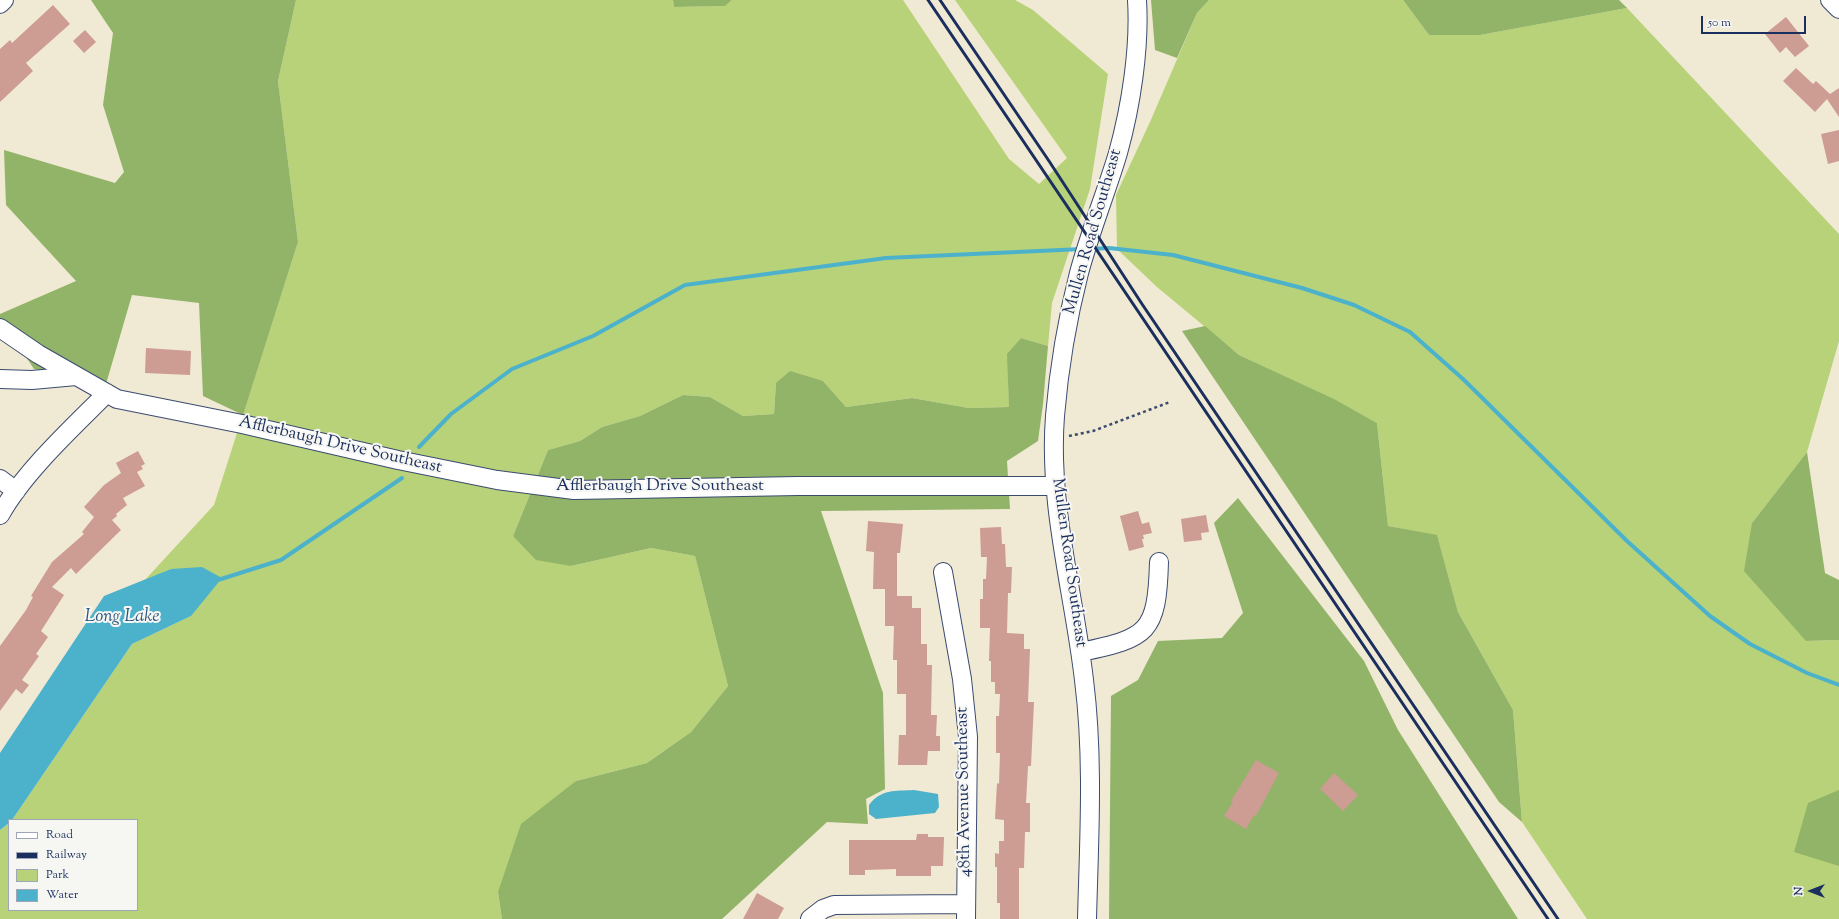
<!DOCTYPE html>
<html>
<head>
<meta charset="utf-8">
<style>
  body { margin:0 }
  #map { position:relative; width:1839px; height:919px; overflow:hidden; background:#f0e9d3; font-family:"Sorts Mill Goudy",serif }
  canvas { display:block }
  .legend { position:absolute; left:8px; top:819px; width:130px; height:92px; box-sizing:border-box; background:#f6f6f2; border:1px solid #9ea6b7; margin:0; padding:5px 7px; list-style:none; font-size:12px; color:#1b2f5e }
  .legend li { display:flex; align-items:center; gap:8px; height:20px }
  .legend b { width:20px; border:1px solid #9ea6b7 }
  .north { position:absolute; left:1791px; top:871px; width:40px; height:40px; -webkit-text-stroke:3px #f6f6f2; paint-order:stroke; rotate:270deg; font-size:11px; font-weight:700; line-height:16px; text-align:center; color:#1b2f5e }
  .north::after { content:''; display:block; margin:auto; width:14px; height:18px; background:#1b2f5e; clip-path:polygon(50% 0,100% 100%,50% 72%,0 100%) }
  .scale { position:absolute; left:1701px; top:16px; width:105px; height:18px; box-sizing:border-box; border:2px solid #1b2f5e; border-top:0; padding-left:5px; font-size:12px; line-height:14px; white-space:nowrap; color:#1b2f5e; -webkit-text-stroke:3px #f6f6f2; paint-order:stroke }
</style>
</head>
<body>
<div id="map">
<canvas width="1839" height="919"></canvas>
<ul class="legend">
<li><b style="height:5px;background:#fff"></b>Road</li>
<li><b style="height:5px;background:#1b2f5e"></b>Railway</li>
<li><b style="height:11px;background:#b7d278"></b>Park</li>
<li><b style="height:11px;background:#4cb2cb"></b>Water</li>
</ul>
<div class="north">N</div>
<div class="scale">50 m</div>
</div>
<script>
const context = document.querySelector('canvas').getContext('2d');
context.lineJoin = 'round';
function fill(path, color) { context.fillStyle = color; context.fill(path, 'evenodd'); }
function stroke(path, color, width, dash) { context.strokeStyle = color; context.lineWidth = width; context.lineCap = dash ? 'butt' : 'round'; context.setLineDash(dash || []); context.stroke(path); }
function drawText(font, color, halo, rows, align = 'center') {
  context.font = font + ' "Sorts Mill Goudy",serif'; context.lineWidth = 4; context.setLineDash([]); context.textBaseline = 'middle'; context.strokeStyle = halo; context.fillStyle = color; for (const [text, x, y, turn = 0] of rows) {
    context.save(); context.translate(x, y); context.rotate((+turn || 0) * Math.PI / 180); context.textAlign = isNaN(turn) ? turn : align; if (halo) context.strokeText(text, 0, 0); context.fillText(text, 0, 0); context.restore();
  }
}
const green = new Path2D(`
  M296,0H673L674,7L725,6L732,0H903L1009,159L1039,184L1067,158L955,0H1015L1033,10L1108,74L1090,189L1052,303L1048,346L1021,338L1008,354L1009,407L969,408L912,398L846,407L823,381L776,383L774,414L743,416L710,397L683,395L640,416L602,427L580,441L548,450L513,536L571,566L651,548L695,556L728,686L691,732L647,763L576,781L498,892L502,919H0V830L9,823V910H137V820H12L132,644L191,616L171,569L144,581L214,505L298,242L278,81Z
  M1209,0H1403L1429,35H1480L1627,8L1839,234V341L1807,452L1752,523L1806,641L1839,640V919H1587L1522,822L1513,710L1458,612L1437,536L1388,526L1377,423L1333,399L1239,355L1157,287L1117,249L1116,195L1150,122L1197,13Z`);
const forest = new Path2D(`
  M91,0H296L278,81L298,242L243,415L203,396L199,303L132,295L106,384L34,369L0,318V314L76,281L6,205L4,150L115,183L124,172L103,105L113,33Z
  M673,0H732L725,6L674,7Z
  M1151,0H1209L1197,13L1177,58L1155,50Z
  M1403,0H1619L1627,8L1480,35H1429Z
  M1205,326L1239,355L1334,399L1377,423L1388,526L1437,535L1458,612L1513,710L1522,822L1499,802L1182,331Z
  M1021,338L1048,346L1043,404L1038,441L1007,461L1010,509L821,511L883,693L885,789L866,799L868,824L827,822L722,919H502L498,892L521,824L576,781L647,763L691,732L728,686L695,556L651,548L571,566L536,560L513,536L548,450L580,441L602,427L640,416L683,395L710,397L743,416L774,414L776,383L790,371L823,381L846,407L912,398L969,408L1009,407L1007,354Z
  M1807,452L1825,573L1839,580V640L1806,641L1744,571L1752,523Z
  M1238,498L1364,661L1398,730L1518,919H1109L1111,696L1138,680L1158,641L1222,638L1243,613L1214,523Z
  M1839,790V866L1794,852L1808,803Z`);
const water = new Path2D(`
  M202,567L222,578L191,616L132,644L12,820H9V823L0,830V753L104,596L171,569Z
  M914,790L938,794L939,807L935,813L876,819L869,814V805C881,789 895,791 914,790Z`);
const stream = new Path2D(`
  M1090,249L1109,248L1173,255L1302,288L1354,305L1410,332L1463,379L1627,541L1710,616L1750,644L1807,673L1839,685
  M419,447L451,414L512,369L593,336L685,285L886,258L1082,249
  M218,580L281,560L402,478`);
const building = new Path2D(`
  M53,5L70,24L26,63L33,71L0,102V49L10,40L12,43Z
  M1786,17L1809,46L1795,57L1786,47L1780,53L1765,34Z
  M85,30L96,42L84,53L73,41Z
  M1796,68L1813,84L1816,81L1830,94L1839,88V117L1827,99L1815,112L1783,81Z
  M1839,130V161L1828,164L1821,134Z
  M146,348L191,351L190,375L145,373Z
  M138,451L145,464L141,466L143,469L137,472L145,486L123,498L127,505L116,514L117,516L112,520L121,530L76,574L71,568L52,587L64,595L41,631L48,637L36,654L39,656L22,680L29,685L22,694L16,689L0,711V646L26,610L33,597L31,596L52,562L84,534L82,532L94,517L84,507L104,485L121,473L116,463Z
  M1138,511L1142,524L1149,522L1152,533L1143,535L1144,539H1142L1144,547L1129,551L1120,516Z
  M1206,515L1209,532L1201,533L1202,540L1184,542L1181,519Z
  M868,521L903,524L900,553H897V596H912V608H921V644H927V665H932L931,715H937L936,736H940V751H928L927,765H898L899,735H906V694H897V660H893L894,626H885V589H873L874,552L866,551Z
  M1001,527L1002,544H1005L1006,567H1012L1011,593H1008L1007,633L1024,634V649H1030L1028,702H1034L1031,766H1028L1026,803H1030V832H1025L1024,868H1019V919H1000V903H997V867H995V853L999,854V841H1004V820L995,819L997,783L999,784L1000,753H996V716H999L1000,694H995V682H991V661H989L990,628H980V599H983V579H986L987,557H981L980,528Z
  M1256,760L1279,773L1256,816L1254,815L1246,829L1224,816L1233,802L1231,801Z
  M1334,773L1358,795L1343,811L1320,789Z
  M917,834H928V837H944L943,866H931V876H896V869L865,870V875H849V840H916Z
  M757,893L784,908L778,919H743Z`);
const path = new Path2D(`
  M1069,436L1093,431L1170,402`);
const minor = new Path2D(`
  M1830,0L1839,9
  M0,4L4,0
  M0,328L38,354L117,399L242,424L398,460L497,480L574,490L798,486H1055
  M0,379L32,380L76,376
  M0,479L16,491
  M0,515C24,472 72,428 107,393
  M943,572L962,679L968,737L966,919
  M1081,652C1148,638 1157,633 1159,562
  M810,919L823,909L834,905L966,904
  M1087,919C1089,840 1094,759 1084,680C1074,593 1048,505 1055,416C1059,368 1067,320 1079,273C1090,232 1106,193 1118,153C1131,106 1140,48 1137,0`);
const rail = new Path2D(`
  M928,0L1548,919
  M940,0L1049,161L1142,304L1558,919`);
const streetNames = [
  ["Mullen Road Southeast",1094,232,-74],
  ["Afflerbaugh Drive Southeast",340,446,13],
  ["Afflerbaugh Drive Southeast",660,487],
  ["Mullen Road Southeast",1068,563,82],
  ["48th Avenue Southeast",965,792,-91]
];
const waterNames = [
  ["Long Lake",122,618]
];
fill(green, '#b7d278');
fill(forest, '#91b468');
fill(water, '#4cb2cb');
stroke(stream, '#4cb2cb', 4);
fill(building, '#cd9c92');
stroke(minor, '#3b4b70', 20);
stroke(path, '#3b4b70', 2.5, [3, 3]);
stroke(minor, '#fff', 18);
stroke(rail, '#1b2f5e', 3);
drawText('17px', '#1b2f5e', '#f6f6f2', streetNames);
drawText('italic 18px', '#2a567f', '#f6f6f2', waterNames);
</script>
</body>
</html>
